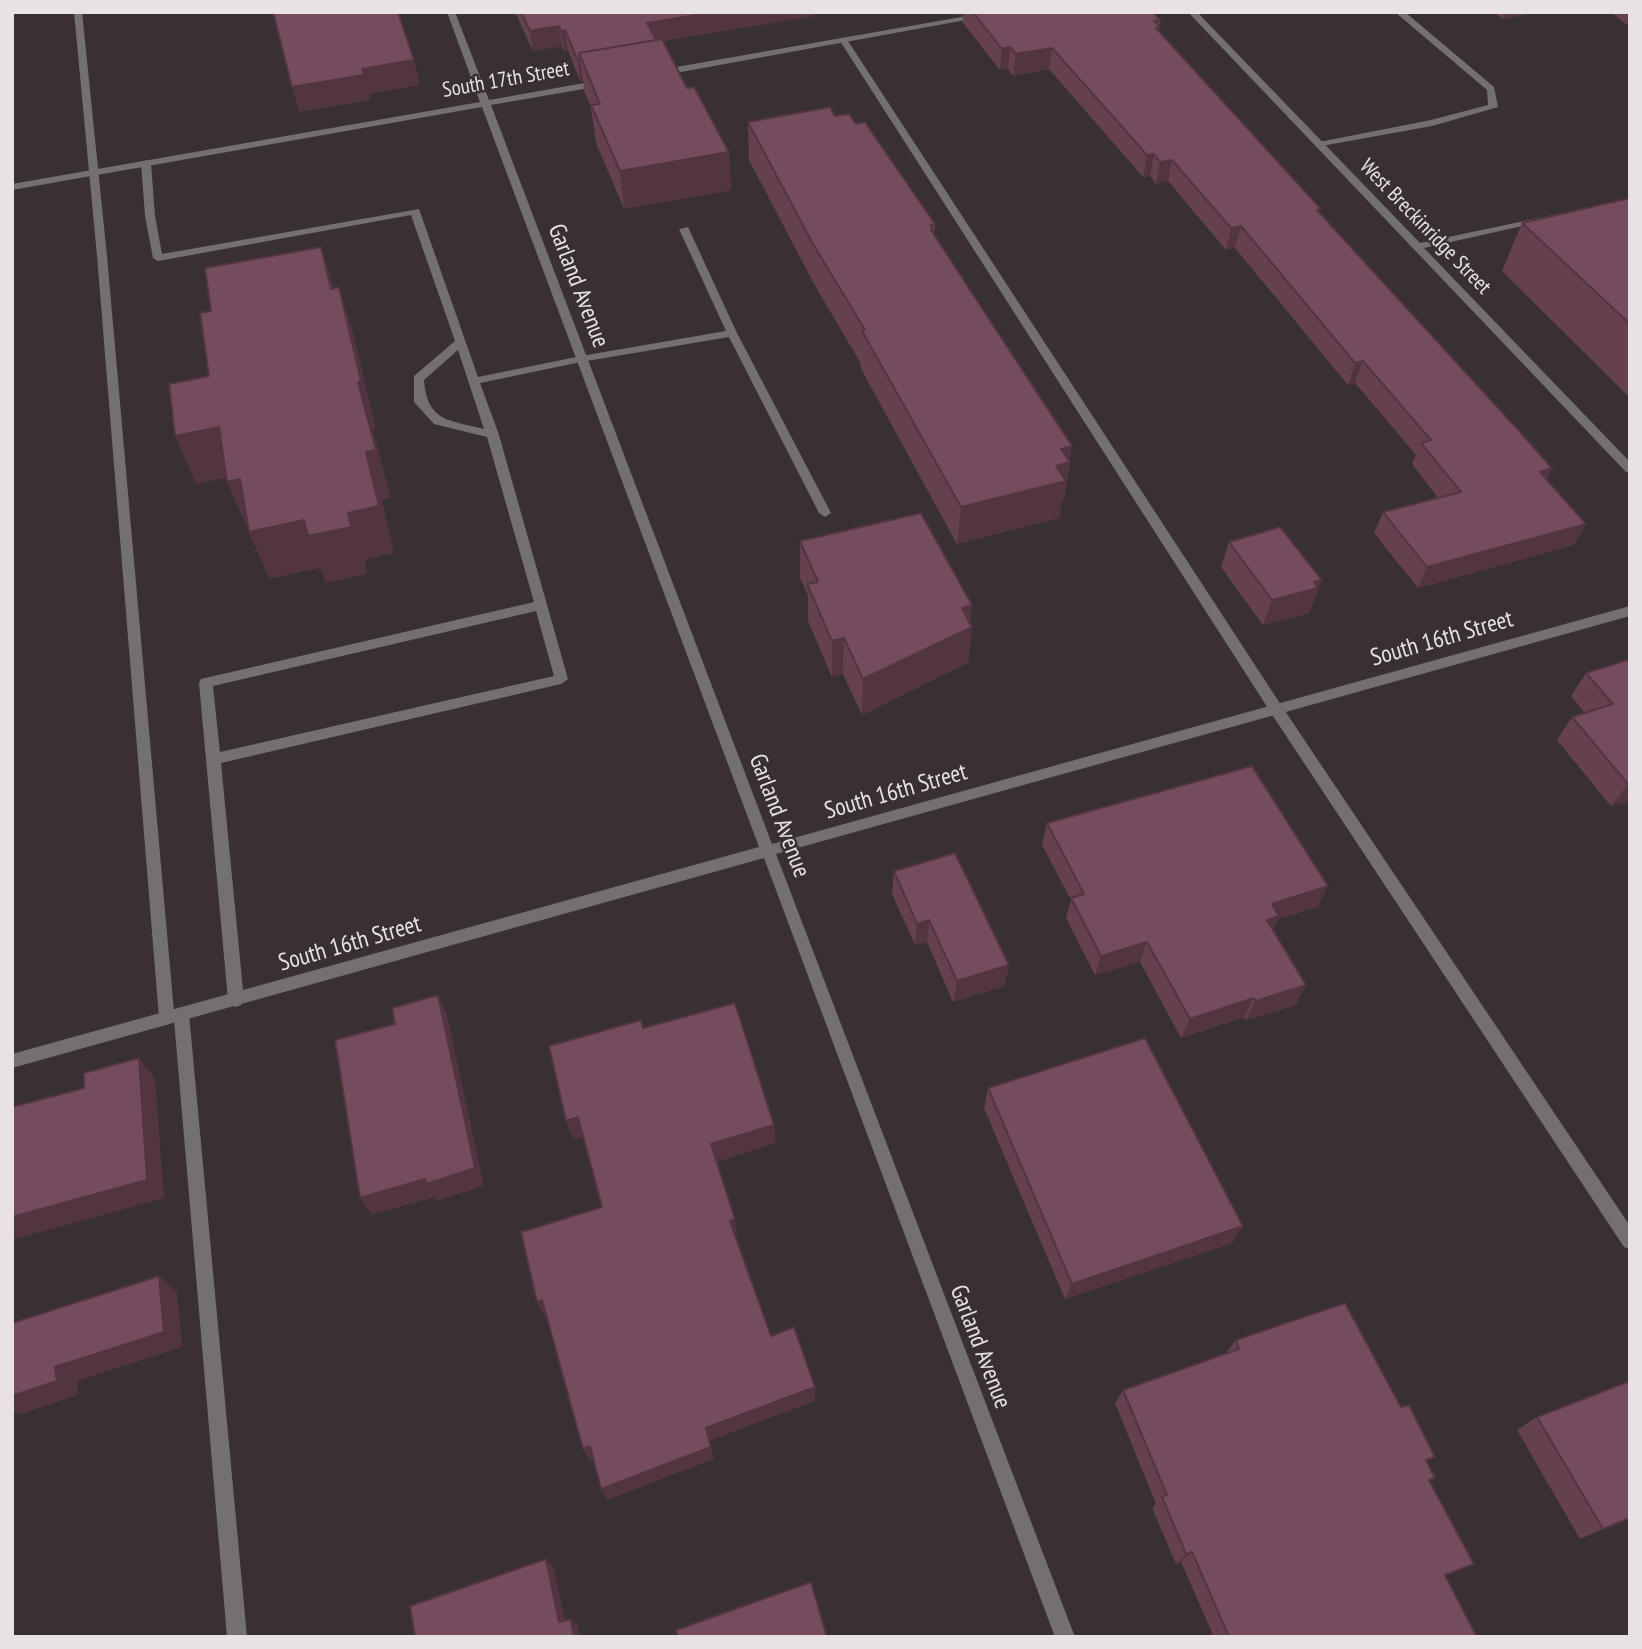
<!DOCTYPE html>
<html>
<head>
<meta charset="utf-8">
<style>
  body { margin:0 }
  #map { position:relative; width:1642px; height:1649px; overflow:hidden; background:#393033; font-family:"PT Sans Narrow",sans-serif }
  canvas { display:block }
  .frame { position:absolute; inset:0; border:14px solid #e8e2e4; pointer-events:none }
</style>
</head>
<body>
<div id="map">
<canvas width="1642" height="1649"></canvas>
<div class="frame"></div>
</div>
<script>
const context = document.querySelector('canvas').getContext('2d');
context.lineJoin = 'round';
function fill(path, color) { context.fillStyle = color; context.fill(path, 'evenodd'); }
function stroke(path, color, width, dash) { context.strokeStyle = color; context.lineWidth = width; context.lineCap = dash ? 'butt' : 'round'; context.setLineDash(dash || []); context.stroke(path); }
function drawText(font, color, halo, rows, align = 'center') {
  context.font = font + ' "PT Sans Narrow",sans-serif'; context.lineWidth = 5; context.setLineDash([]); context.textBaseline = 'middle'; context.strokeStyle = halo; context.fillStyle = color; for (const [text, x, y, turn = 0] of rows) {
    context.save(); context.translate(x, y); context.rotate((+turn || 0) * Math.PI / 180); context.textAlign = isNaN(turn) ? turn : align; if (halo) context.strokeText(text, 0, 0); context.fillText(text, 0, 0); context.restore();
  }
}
const service = new Path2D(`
  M74,12H82L107,256L174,1012L181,1007L186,1009L189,1014L247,1637H227L174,1020L167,1025L162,1023L159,1018L97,256Z
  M1395,12H1405L1494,87L1498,107L1432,126L1316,147V143L1319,142L1431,120L1488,105L1487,90Z
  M844,38L848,41L1281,705L1630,1226V1249L1624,1247L1271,713L840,41Z
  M146,160L151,163L155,216L162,254L419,209L478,377L581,356L726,331L679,229L688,227L737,333L831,513L825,517L819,513L729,337L581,362L480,383L499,435L568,679L561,684L221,763L244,1000L241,1005L236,1007L231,1005L228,1000L199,683L201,679L534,602L487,437L434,424L414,402V376L455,341L411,215L158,261L153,258L145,216L141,163ZM458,350L484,429C449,420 427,422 424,380ZM536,611L554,676L220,752L213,686Z`);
const minor = new Path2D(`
  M447,12H455L489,100L601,80L606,83L601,86L491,105L772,844L1630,606V616L776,854L1075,1637H1055L764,858L12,1068V1054L759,847L482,107L12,190V184L480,102Z
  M990,12H1010L659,76L654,73L659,70Z
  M1188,12H1197L1420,243L1567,212V216L1424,248L1630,462V473L1626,472Z`);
const wall = new Path2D(`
  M515,12H814V16L663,41L687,88L729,152L731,190L624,209L596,143L591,108L584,91L583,81H580L568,50L564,51L562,46L533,51Z
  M954,12H1153L1160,20L1159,31L1320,213L1546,479L1586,524L1574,545L1418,588L1374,533L1383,512L1438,498L1412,464L1416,455L1355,383L1348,385L1235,248L1226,250L1168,181L1156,184L1150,176L1143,177L1049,69L1013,76L1008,69L1000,70L963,23V14L957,15Z
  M1494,12H1539L1503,19Z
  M1611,12H1630V27Z
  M835,116L856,124L935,224L934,235L1070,462L1064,500H1062L1059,518L957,544L861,369V364L813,282L749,160L748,122Z
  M1630,198V398L1502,271L1522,223Z
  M800,541L972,605L970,622L972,627L968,663L862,715L843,674L832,677L808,621V595L800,578Z
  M1229,542L1322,580L1309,613L1263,625L1221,567Z
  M1630,659V801L1611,806L1557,740L1572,717L1585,713L1571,696L1586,673Z
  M1047,823L1318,907L1278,919L1273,930L1296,1005L1246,1020L1244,1017L1181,1038L1140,962L1095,975L1066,918L1071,900L1042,845Z
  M894,871L1009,965L1004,986L953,1002L927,942L915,945L892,894Z
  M988,1088L1243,1226L1232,1243L1065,1299L984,1108Z
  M1236,1340L1427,1463L1435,1478L1430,1481L1446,1576L1477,1637H1214L1181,1562L1176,1564L1152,1508L1156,1504L1115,1403L1123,1390L1225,1354Z
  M1537,1417L1630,1518L1580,1539L1517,1430Z`);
const shadedWall = new Path2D(`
  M715,12H814V16L649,43L647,23Z
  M957,12H964L963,14L957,15Z
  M1505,12H1539L1503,19Z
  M559,26L562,46L533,51L530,31Z
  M565,30L568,50L564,51L561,31Z
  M1010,47L1008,69L1000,70L1002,49Z
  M1052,48L1049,69L1013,76L1016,54Z
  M414,60L420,85L369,94L371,100L299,112L292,87L362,69Z
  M578,61H580L583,81H580Z
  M729,152L731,190L624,209L620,171Z
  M1154,154L1150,176L1143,177L1147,155Z
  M1172,160L1168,181L1156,184L1160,162Z
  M1241,226L1235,248L1226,250L1231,228Z
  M321,247L336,295L331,289Z
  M339,287L354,336L376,429L373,430L391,498L382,500L394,553L365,560L367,574L326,583L320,568L269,579L249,532L304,520L348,513L366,452L358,382Z
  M1363,361L1355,383L1348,385L1355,363Z
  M219,427L239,475L196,484L175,436Z
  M1072,446L1069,463L1070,462L1064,500H1062L1059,518L957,544L961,507L1056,466L1061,449Z
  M1552,468L1541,490L1540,472Z
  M240,479L260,527L248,530L227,482Z
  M1586,524L1574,545L1418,588L1427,567Z
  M1322,580L1309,613L1263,625L1272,600Z
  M972,605L969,628L972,627L968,663L862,715L863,679L962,608Z
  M844,638L843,674L832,677V641Z
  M1630,783V801L1611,806L1628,784Z
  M1328,886L1318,907L1278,919L1270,936L1257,940L1272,904Z
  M929,920L927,942L915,945L917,924Z
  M1147,942L1140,962L1095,975L1101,956Z
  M1009,965L1004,986L953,1002L957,981Z
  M1306,985L1296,1005L1246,1020L1256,1001Z
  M438,995L447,1015L484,1186L436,1201L434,1197L372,1215L360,1198Z
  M1254,998L1244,1017L1181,1038L1190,1019Z
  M139,1058L155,1078L164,1198L12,1240V1217Z
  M578,1117L584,1136L573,1140L566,1121Z
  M774,1125L776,1143L714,1163L711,1144Z
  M735,1219L737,1236L732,1238L730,1221Z
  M1243,1226L1232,1243L1065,1299L1072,1284Z
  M159,1276L177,1292L182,1347L77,1381L78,1395L18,1415L12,1411V1396L55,1367Z
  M542,1300L549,1315L545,1317L537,1302Z
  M815,1387V1401L709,1441L706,1428Z
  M590,1446L597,1458L590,1461L583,1449Z
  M711,1447L714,1459L607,1500L601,1489Z
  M1192,1552L1181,1562L1176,1564L1186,1554Z
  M546,1559L554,1568L567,1630L559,1622Z
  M571,1619L578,1626L580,1637H574Z`);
const building = new Path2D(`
  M273,12H398L414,60L362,69L364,75L292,87Z
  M521,12H715L647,23L656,40L579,53L580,61H578L565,30L561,31L559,26L530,31Z
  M973,12H1153L1160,20L1154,21L1160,27L1156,28L1321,209L1317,210L1521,433L1552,468L1540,472L1586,524L1427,567L1383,512L1461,492L1421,443L1431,440L1363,361L1355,363L1241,226L1231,228L1172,160L1160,162L1154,154L1147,155L1052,48L1016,54L1010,47L1002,49Z
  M662,39L687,88L694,87L729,152L620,171L591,105L600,104L579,53Z
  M830,107L835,116L849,114L856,124L865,122L935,224L930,225L933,230H931L1072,446L1061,449L1070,462L1056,466L1066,481L961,507L862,331L865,330L813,244L748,122Z
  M1630,198V324L1522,223Z
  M321,247L331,289L339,287L361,381L358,382L376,450L366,452L379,506L348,513L351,527L308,536L304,520L249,532L240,479L227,482L219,427L175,436L169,384L209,376L200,313L211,311L205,268Z
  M921,513L972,605L962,608L972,627L863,679L844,638L832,641L807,584L818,582L800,541Z
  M1280,527L1322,580L1314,582L1318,588L1272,600L1229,542Z
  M1630,659V783L1628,784L1572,717L1613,704L1586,673Z
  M1252,766L1328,886L1272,904L1279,916L1267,920L1306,985L1256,1001L1254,998L1190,1019L1147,942L1101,956L1071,898L1084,894L1047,823Z
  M955,853L1009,965L957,981L929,920L917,924L894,871Z
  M438,995L475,1168L426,1184L425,1179L360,1198L335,1040L395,1024L392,1008Z
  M735,1003L774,1125L711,1144L735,1219L730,1221L771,1336L794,1327L815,1387L706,1428L711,1447L601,1489L590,1446L583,1449L542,1300L537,1302L521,1232L602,1207L578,1117L566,1121L549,1046L641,1020L643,1028Z
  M1145,1038L1243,1226L1072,1284L988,1088Z
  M139,1058L147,1180L12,1217V1107L84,1088V1073Z
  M159,1276L164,1332L55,1367L57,1381L12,1396V1323Z
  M1345,1303L1401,1407L1409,1405L1435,1457L1426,1460L1435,1478L1429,1480L1474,1564L1445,1575L1477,1637H1229L1192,1552L1186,1554L1162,1497L1167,1495L1123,1390L1239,1349L1236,1340Z
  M1630,1381V1518L1603,1529L1537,1417Z
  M546,1559L559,1622L571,1619L574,1637H415L410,1606Z
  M811,1582L827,1637H678L676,1630Z`);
const farStreetnames = [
  ["South 17th Street",506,80,-10],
  ["West Breckinridge Street",1425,227,46]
];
const streetNames = [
  ["Garland Avenue",578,286,69],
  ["South 16th Street",1442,639,-16],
  ["South 16th Street",896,792,-16],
  ["Garland Avenue",779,816,69],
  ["South 16th Street",350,944,-16],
  ["Garland Avenue",980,1347,69]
];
fill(service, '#746f71');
fill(minor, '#746f71');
fill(wall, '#654150');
fill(shadedWall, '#523541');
fill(building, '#754c5d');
stroke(building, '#523541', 2);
drawText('21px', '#e8e2e4', '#393033', farStreetnames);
drawText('24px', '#e8e2e4', '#393033', streetNames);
</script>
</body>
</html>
